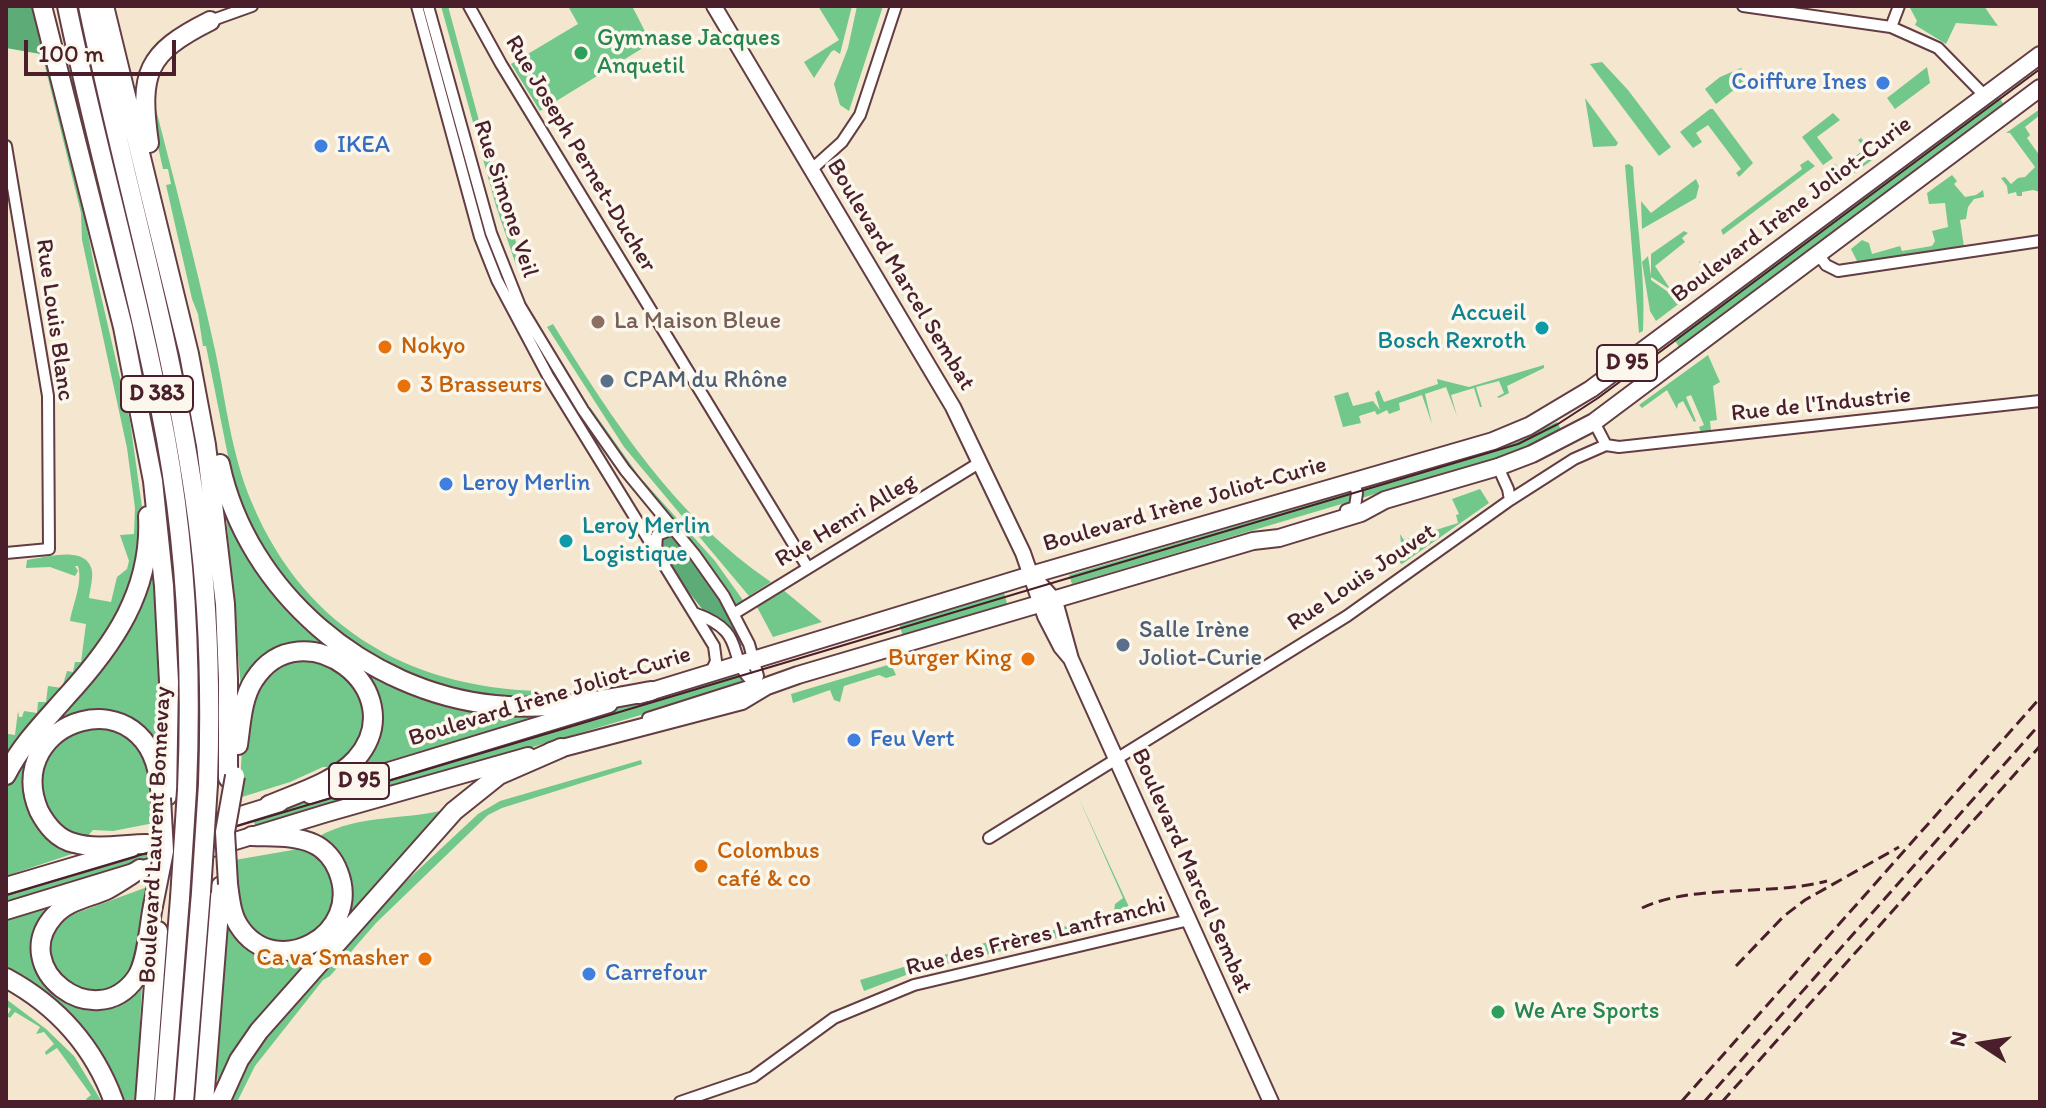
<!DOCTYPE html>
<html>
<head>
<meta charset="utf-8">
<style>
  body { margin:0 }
  #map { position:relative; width:2046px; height:1108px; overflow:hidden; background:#f5e7cf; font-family:Itim,sans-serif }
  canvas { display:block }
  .frame { position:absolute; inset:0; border:8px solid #4a1f2b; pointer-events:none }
  .north { position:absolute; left:1942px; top:1004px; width:80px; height:80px; -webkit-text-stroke:6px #fbf7ec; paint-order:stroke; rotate:282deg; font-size:22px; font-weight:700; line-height:32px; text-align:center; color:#4a1f2b }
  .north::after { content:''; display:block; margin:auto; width:28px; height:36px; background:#4a1f2b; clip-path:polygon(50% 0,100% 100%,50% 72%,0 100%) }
  .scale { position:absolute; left:24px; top:40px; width:152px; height:36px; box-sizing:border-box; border:4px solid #4a1f2b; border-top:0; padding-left:10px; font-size:24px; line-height:28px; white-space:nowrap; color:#4a1f2b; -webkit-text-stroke:6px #fbf7ec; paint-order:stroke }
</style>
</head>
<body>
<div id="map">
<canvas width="2046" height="1108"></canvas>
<div class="frame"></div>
<div class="north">N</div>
<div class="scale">100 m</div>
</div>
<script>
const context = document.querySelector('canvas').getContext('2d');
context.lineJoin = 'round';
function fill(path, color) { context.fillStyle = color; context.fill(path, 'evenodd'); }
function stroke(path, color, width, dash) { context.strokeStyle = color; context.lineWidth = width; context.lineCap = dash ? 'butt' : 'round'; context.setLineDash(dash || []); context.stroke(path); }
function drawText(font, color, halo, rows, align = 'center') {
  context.font = font + ' Itim,sans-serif'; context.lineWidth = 7; context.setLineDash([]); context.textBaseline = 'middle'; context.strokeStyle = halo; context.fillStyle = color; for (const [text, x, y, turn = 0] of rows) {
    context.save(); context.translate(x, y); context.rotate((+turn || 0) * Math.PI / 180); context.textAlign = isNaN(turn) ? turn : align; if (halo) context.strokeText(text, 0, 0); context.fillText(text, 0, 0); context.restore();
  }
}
const green = new Path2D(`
  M441,6H448L498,191L523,262L516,265L496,206Z
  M568,6H632L651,43L540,111L511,64L578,24Z
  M818,6H852L840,54L834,50L831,52L814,78L804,62L839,40Z
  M857,6H883L849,111L840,105L834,84L848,48Z
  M1909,6H1984L1998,26L1956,23L1946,44L1915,25L1917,21Z
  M42,54L46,55L80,192L95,270L130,421L143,514L136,580L103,644L6,762L8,734L15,735L18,711L19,717H22L24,711L37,713L38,702H46L48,686L62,688L67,671L73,672L75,662H81L86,624L70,621C73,603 83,583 78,566H75L78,571L75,576L50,567L26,568L27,560C45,558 87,544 92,571C93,579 90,590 89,598L111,602L117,577L127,569L129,561L120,535L134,534L135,508L127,448L82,240L81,213Z
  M1602,62L1628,90L1671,147L1659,156L1590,64Z
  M1927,67L1930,83L1895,109L1887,98Z
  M1741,68L1749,78L1716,104L1705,89L1720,77Z
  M151,90C173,176 196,263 215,350C226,401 231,454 252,503C309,639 428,696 569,691L557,699L495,698L431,684L384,663L344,637L318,614L270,561L236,496L206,346H203L198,314L192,299L166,185L171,184L168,169H163L150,111Z
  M1999,97L2004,105L1679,347L1674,339Z
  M1585,98L1618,143L1616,146L1593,147Z
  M1710,109H1713L1753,163L1739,177L1736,173L1741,169L1708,125L1696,133L1702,142L1693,148L1680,132Z
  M2040,109V115L2025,127L2030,135L2027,138L2040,156V192L2033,190L2022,192V196H2017L2016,192L2008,194L2007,186L2001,178L2005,177L2011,184L2018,178L2025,177L2035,167L2010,133H2006Z
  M1833,113L1840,120L1817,137L1833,158L1823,165L1802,137Z
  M1861,138L1876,157L1838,185L1827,170L1835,164L1839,168L1865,149L1858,140Z
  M1808,160L1815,166L1723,235L1721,230L1802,169L1800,165Z
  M1629,164L1633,167C1636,219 1646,276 1643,331L1639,333L1625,165Z
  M1952,175L1957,181L1954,184L1965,197L1976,195L1983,190L1984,197L1974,199L1968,207L1966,219L1960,220L1964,247L1858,263L1851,249L1862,240L1869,243L1872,254L1900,246L1902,251L1932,246L1935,241L1932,231L1948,227L1945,203L1929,204L1927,193Z
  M1696,179L1699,186L1696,198L1642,229L1641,201L1651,213Z
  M1684,231L1688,233L1682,238L1685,242L1655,266L1671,290L1651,277V280L1671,294L1703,269L1699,262L1700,261L1717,275L1656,321L1650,311L1642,262L1648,256L1651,276V254Z
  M553,324C613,421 675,517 771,582L749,596L624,447L547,327Z
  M1708,355L1720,382L1713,386L1717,420L1710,421L1711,431L1701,432L1699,427L1704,425L1691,395L1686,397L1696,421L1694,422L1683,401L1678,404L1677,409L1667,390L1642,408L1639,405Z
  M1544,365V368L1507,386L1509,393L1499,398L1497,397L1504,393L1499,381L1476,387L1482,407H1480L1474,388L1451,395L1457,416L1446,387L1425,394L1432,424L1422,395L1399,403L1400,410L1389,414L1387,410L1377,415L1375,411L1359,416L1361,423L1343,427L1334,396L1348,392L1353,406L1373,401L1380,410L1375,393L1379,390L1384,402L1438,384L1437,379L1469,387Z
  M590,407L639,476L715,561L745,603L736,605L700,553L652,498L586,410Z
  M1557,422L1562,431L1510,454L1072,584L1069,575L1476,455L1508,445Z
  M1480,489L1489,503L1402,564L1396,561L1402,553L1400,534L1404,540L1458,523L1456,515L1459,514L1452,499Z
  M225,503L246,550L383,676L552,712L348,773L377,700L304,646L241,688Z
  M153,552L160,646L161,755L95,712L26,769C23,819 44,824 78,852L6,876V782L94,672Z
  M782,589L822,622L773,637L756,605Z
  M1003,589L1008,607L903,637L899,623Z
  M297,660C335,661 375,687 361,731C357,745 347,757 337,767H323L290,782L242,797L240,789C243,737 241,681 297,660Z
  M891,664L896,675L886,678L879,675L844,686L840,702L834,700L830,690L793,703L791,694Z
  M740,671L743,682L742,685L256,829L253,818Z
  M104,727C156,745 153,774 154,823L113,831L93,830L85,839C63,834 37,810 39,785C39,773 46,759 49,748L81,728Z
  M641,760L642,764L502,808L488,815L376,923L330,976L323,980L255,1066L237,1102H227L252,1051L386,900L478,814L500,801Z
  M1077,794L1135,920L1018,947L1016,941L1114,912L1115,904L1123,898Z
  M452,808L341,930L346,911L318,837C359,813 408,821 452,808Z
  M151,847V861L6,906V890Z
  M304,848C404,912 230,1018 235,860Z
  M150,886C147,903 141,958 132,970C101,1015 38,980 49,941C52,932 60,922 65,914L71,915Z
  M50,907L53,909L38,928L66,1000L142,985L136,1102H118L105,1071L6,974V921Z
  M226,920L248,944L328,940L218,1089C214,1033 227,976 226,920Z
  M998,939L1002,951L914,972L864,991L860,980Z
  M6,999L46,1029L74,1056L102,1102H88L86,1099L91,1095L57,1048L46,1055L45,1052L54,1044L44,1032L36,1034L40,1027L15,1012L10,1018L7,1016L11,1009L6,1006Z`);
const forest = new Path2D(`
  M6,6H35L46,55L6,48Z
  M671,535C703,564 724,606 744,645L739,646L729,628L703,610L683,585L676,583L660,550V537Z`);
const street = new Path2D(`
  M417,6L480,237L497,280L548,376L714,646L716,661L711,672
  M428,6L491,233L520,306L583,410L625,470L695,555L724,596L749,644L758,676L755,684
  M469,6L501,64L808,568
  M1743,6L1891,27L1938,48L1985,96
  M210,21L252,6
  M1891,27L1899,6
  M6,146L48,396L49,549L6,553
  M812,169L842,142L860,115L896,6
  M1818,254L1826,265L1838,271L2040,241
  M1594,422L1606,445
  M1498,467L1508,489L1510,500
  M1346,510L1355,507L1357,493L1354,481
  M656,551L657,535L673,529
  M694,613C751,633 723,657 755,684
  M735,613L979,463
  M648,718L755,684L758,685
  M989,838L1347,616L1510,500L1574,459L1606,445L1619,447L2040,401
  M680,1102L753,1077L834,1018L914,985L1189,920`);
const secondary = new Path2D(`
  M714,6L953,407L1023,553L1045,616L1061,647L1071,659
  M1033,576L1055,601L1071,659L1271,1102`);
const primary = new Path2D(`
  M639,695L1031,575L1493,441L1529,426L1591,389L2040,55
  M551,751L742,701L767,686L798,675L1253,541L1279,538L1361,513L1385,500L1498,467L1532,454L1594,422L2040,88
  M310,795L609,704
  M153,842L280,803
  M6,886L131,849
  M6,911L327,813L528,756`);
const highway = new Path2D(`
  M42,6L123,327L153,481L164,586L169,682L167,796
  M67,6C97,151 139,293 166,439C187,554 192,673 187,790
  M88,6C123,177 174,344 197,517C209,605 211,695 208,784
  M104,6L189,354L206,445L225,604L228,679V778
  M149,143C139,73 146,53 210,21
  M220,464C247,592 366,692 495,705C548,711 599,701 651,691
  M238,745C241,724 242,698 254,680C301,606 416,690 356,759C335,782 298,793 269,805
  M6,775C21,745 44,722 66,697C114,645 152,590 148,516
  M147,844C124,844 97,850 74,843C57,839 47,826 39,811C0,719 152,671 160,789
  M140,869C129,876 119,883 108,889C89,898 68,900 54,916C7,968 95,1036 136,978C147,963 149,925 153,906
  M228,884C230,898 231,914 239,926C275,982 364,935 338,871C334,860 325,849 314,844C295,835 272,837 252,836
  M6,978C58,1006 94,1047 114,1102
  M145,1102L158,931
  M164,1102L180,898
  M184,1102L201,892
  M204,1102L221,886
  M220,1102L239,1060L259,1031L454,811L499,775L561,748`);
const tram = new Path2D(`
  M6,895L1518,444L1558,424L1598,398L2040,69`);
const rail = new Path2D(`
  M1642,908C1691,884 1770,896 1827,881
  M1736,966L1784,916L1805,900L1899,847
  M1682,1101L2040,698
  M1704,1102L2040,724
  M1722,1102L2040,746`);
const highwayBridge = new Path2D(`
  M228,884L225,832L235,776
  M201,892L208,784
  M180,898L187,790
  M153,906L164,851L161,798`);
const markers = [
  [581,53,8,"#2e9e5b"],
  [1883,83,8,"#3f7fe0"],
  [321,146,8,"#3f7fe0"],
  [598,322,8,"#8d6e63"],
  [1542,328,8,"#0f9aa8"],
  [385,347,8,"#e8710a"],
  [607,381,8,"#5c6f8a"],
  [404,386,8,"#e8710a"],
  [446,484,8,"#3f7fe0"],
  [566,541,8,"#0f9aa8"],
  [1123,645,8,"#5c6f8a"],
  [1028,659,8,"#e8710a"],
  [854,740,8,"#3f7fe0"],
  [701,866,8,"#e8710a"],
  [425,959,8,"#e8710a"],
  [589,974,8,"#3f7fe0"],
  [1498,1012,8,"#2e9e5b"]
];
const shields = [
  [1627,363,60],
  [157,394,72],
  [359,781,60]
];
const shieldNames = [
  ["D 95",1627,363],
  ["D 383",157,394],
  ["D 95",359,781]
];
const leisureNames = [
  ["Gymnase Jacques",597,39],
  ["Anquetil",597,67],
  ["We Are Sports",1514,1012]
];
const shopNames = [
  ["Coiffure Ines",1867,83,"right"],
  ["IKEA",337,146],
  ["Leroy Merlin",462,484],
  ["Feu Vert",870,740],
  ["Carrefour",605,974]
];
const streetNames = [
  ["Rue Joseph Pernet-Ducher",580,154,59],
  ["Rue Simone Veil",505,199,72],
  ["Boulevard Irène Joliot-Curie",1792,210,-37],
  ["Boulevard Marcel Sembat",900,275,59],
  ["Rue Louis Blanc",54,320,82],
  ["Rue de l'Industrie",1821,405,-6],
  ["Boulevard Irène Joliot-Curie",1185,505,-16],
  ["Rue Henri Alleg",846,521,-31],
  ["Rue Louis Jouvet",1362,578,-34],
  ["Boulevard Irène Joliot-Curie",550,697,-17],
  ["Boulevard Laurent Bonnevay",156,835,-87],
  ["Boulevard Marcel Sembat",1191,871,66],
  ["Rue des Frères Lanfranchi",1036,937,-14]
];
const cultureNames = [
  ["Accueil",1526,314],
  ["Bosch Rexroth",1526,342],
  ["Leroy Merlin",582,527,"left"],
  ["Logistique",582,555,"left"]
];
const educationNames = [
  ["La Maison Bleue",614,322]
];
const foodNames = [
  ["Nokyo",401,347],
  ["3 Brasseurs",420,386],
  ["Burger King",1012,659,"right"],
  ["Colombus",717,852],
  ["café & co",717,880],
  ["Ca va Smasher",409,959,"right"]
];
const serviceNames = [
  ["CPAM du Rhône",623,381],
  ["Salle Irène",1139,631],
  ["Joliot-Curie",1139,659]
];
fill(green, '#72c78b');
fill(forest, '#5dac77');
stroke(street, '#643d44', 14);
stroke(secondary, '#643d44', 18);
stroke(primary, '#643d44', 20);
stroke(highway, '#643d44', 22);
stroke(street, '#fff', 10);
stroke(secondary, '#fff', 14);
stroke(primary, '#fff', 16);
stroke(highway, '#fff', 18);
stroke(tram, '#4a1f2b', 2);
stroke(rail, '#4a1f2b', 3, [12, 6]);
stroke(highwayBridge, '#643d44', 22, []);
stroke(highwayBridge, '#fff', 18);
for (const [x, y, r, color] of markers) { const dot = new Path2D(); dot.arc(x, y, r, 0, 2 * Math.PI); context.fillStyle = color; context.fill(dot); stroke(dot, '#fbf7ec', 3); }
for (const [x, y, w] of shields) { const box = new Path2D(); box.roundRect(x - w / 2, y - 18, w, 36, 6); context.fillStyle = '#fbf7ec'; context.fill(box); stroke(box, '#4a1f2b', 2); }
drawText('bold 22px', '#4a1f2b', null, shieldNames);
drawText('24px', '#27864d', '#fbf7ec', leisureNames, 'left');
drawText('24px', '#366cbe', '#fbf7ec', shopNames, 'left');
drawText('24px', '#4a1f2b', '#fbf7ec', streetNames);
drawText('24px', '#0d838f', '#fbf7ec', cultureNames, 'right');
drawText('24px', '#785e54', '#fbf7ec', educationNames, 'left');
drawText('24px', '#c56008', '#fbf7ec', foodNames, 'left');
drawText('24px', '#4e5e75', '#fbf7ec', serviceNames, 'left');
</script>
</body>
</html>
